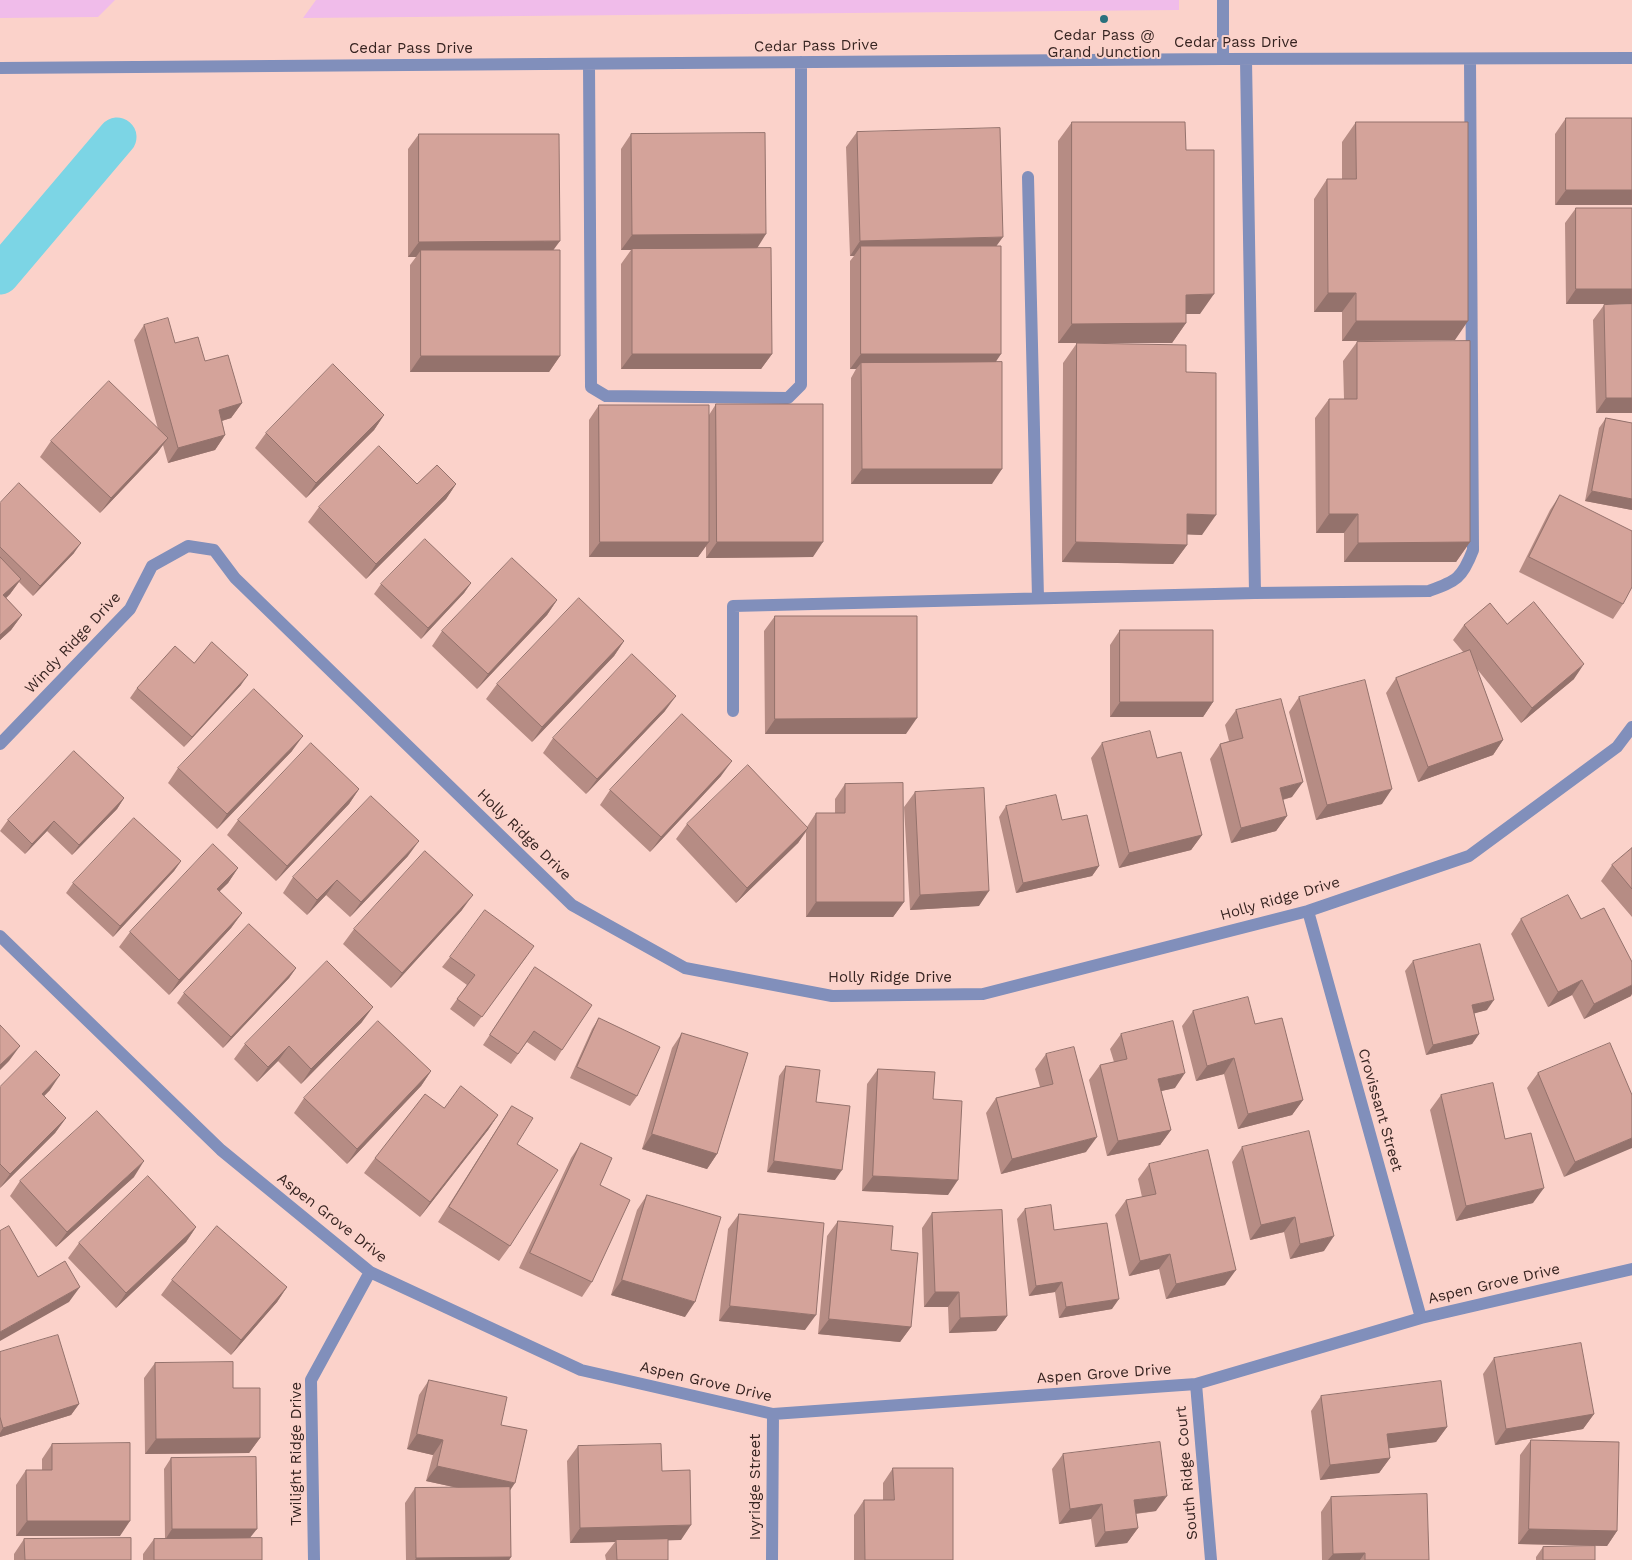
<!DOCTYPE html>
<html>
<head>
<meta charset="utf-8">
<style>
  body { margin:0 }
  canvas { display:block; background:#fbd2ca }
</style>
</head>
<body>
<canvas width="1632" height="1560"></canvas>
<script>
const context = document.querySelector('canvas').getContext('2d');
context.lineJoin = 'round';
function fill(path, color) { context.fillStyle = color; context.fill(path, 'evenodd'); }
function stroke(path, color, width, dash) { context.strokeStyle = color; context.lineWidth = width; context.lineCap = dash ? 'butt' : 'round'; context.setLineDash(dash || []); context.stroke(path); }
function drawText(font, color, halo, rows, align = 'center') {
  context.font = font + ' "Work Sans",sans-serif'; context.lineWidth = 4; context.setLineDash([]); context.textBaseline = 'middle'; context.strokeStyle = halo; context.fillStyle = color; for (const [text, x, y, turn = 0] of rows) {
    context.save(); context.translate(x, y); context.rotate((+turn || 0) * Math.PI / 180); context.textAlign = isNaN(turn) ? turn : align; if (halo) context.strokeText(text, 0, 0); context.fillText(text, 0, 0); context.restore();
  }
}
const green = new Path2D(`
  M0,0H115L98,17L0,18Z
  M316,0H1179V10L303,18Z`);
const canal = new Path2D(`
  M0,275L117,137`);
const minor = new Path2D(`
  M1223,59V0
  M1246,60L1255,593L1429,591C1456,581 1462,579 1473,550L1470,59
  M589,64L591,387L606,396L788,398L801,385V62
  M0,68L1223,59L1632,58
  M1028,177L1038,598
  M733,711V606L1255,593
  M0,744L130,609L152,566L188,546L214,550L235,578L572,905L685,968L832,996L983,994L1308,911L1469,856L1617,747L1632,727
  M1308,911L1421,1318
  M0,936L221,1150L370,1272L581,1370L773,1414L1196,1384L1421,1318L1632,1269
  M1196,1384L1211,1560
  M314,1560L311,1380L370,1272
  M772,1560L773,1414`);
const wall = new Path2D(`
  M1566,118H1632L1555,205V134Z
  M1072,122L1186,150L1200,314H1186V323L1172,343H1079L1186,372L1202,535L1187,534V545L1173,564L1062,562L1063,363L1077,343H1058V141Z
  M1356,122L1455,340L1342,341V312H1314V199L1327,179H1342V142Z
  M857,132L997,246L996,362L992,484H851V378L856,369H850V261L854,256H850L846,147Z
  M419,134L554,250L560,356L549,372H410V265L416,257H408V149Z
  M631,134L756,249L772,354L761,369H621V264L631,250H621V149Z
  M1576,208L1632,304H1566L1565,223Z
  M1604,305L1632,413H1596L1593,320Z
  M144,325L205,361L242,403L231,418L222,421L225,435L215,450L168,463L163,445L157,453L100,513L40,457L51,441L158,429L134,340Z
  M1357,342L1470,542L1456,562H1344V533H1316L1315,418L1329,399H1344L1343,361Z
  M716,404L813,557L706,558V546L698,557H589V420L599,405L709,415Z
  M384,415L374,430L306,498L255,448L266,433Z
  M1606,418L1632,423V510L1585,501L1599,428Z
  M456,484L446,499L366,579L308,522L319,507Z
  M1560,495L1623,604L1613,619L1519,572L1550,510Z
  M0,503L74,553L33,596L19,582L10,594L6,598L22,615L11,630L0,640Z
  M471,583L464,593L421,639L374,594L381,584Z
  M557,600L547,615L477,689L432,646L442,631Z
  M775,616L906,734H765L764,631Z
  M1507,624L1574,679L1521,723L1477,669L1503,740L1493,755L1418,782L1386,693L1396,678L1464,653L1453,640L1464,625Z
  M1120,630L1213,702L1203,717H1110V645Z
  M624,641L614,656L532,742L486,699L497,684Z
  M194,663L241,685L184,747L130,698L137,688Z
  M1299,697L1382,804L1316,820L1289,712Z
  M1236,710L1292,797L1283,800L1287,816L1276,831L1231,843L1210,759L1220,744L1229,741L1225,725Z
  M665,711L586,794L543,753L553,738Z
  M1102,743L1157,758L1202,835L1191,850L1119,868L1091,758Z
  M292,751L217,829L168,783L178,768Z
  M721,776L650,852L600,805L610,790Z
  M845,784L904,902L893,917H806V832L798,843L736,903L676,839L687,824L807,827L816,813H835V799Z
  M359,789L349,804L276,881L227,835L238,820Z
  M915,792L979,906L910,910L904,807Z
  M124,798L117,809L72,855L47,831L25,854L0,831L8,820Z
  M1006,806L1062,820L1099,866L1092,876L1016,893L999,817Z
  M1632,848V917L1601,881L1612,865Z
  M408,856L350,917L326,895L307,915L283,893L293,877Z
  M181,861L174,871L113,937L66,893L73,883Z
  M238,868L228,883L219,892L242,913L231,928L169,995L119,947L130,932Z
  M462,910L391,988L343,944L354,929Z
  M1521,919H1581L1631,996L1584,1019L1572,995L1548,1007L1511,934Z
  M527,956L474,1027L450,1009L467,985L442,967L450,957Z
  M1413,961L1487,1010L1474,1013L1479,1034L1472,1044L1426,1055L1405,971Z
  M296,968L289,978L223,1048L177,1003L184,993Z
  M528,977L562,1050L555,1061L527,1042L511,1064L483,1045Z
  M1193,1011L1303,1100L1292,1115L1238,1129L1224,1074L1196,1081L1182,1026Z
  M599,1018L637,1096L630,1106L570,1078L592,1029Z
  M362,1022L301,1084L278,1061L257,1082L234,1059L245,1044Z
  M682,1033L717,1154L707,1169L642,1149L672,1048Z
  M1121,1034L1175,1088L1161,1091L1171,1130L1160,1145L1107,1156L1089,1080L1100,1065L1114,1062L1110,1049Z
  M1046,1054L1086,1152L1001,1174L986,1113L996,1098L1040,1087L1035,1069Z
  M786,1066L835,1180L767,1172L779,1076Z
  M878,1069L948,1195L862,1191L867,1084Z
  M431,1071L421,1086L347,1164L294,1113L304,1098Z
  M1538,1073L1632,1095L1564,1177L1527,1088Z
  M0,1087L50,1090L44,1096L66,1118L55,1133L0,1188Z
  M1441,1095L1505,1139L1533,1203L1456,1221L1430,1110Z
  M512,1106L517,1144L510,1246L499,1261L438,1222L502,1121Z
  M444,1108L498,1115L488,1130L420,1217L364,1173L375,1158Z
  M581,1143L600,1185L592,1282L582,1297L519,1268L571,1158Z
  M1242,1147L1324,1251L1290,1259L1284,1232L1250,1240L1232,1162Z
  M1149,1164L1225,1285L1166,1299L1159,1269L1129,1276L1115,1215L1126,1200L1142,1197L1138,1179Z
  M134,1177L56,1247L10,1196L20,1181Z
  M647,1195L685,1317L611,1295L637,1210Z
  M1025,1209L1112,1309L1059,1318L1055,1292L1029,1296L1017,1219Z
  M932,1213L1007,1316L996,1331L949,1333L948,1307H924L922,1228Z
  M739,1214L805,1330L719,1321L728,1229Z
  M838,1221L891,1250L911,1327L900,1342L818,1334L827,1236Z
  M196,1227L186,1242L116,1308L68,1258L79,1243Z
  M172,1280L287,1287L277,1302L231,1355L161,1295Z
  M0,1352L79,1404L71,1415L0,1437Z
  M1494,1358L1594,1414L1583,1429L1495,1445L1483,1374Z
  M155,1363L233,1388L260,1438L249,1453L145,1454L144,1378Z
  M429,1380L501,1425L510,1490L511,1557L509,1560H406L405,1503L415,1488H458L426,1481L433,1455L407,1449L419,1395Z
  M1321,1396L1447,1427L1436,1442L1389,1448L1390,1458L1379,1473L1320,1480L1311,1411Z
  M1531,1440L1617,1531L1607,1546L1518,1544L1520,1455Z
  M52,1444L120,1536H16V1485L26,1470H42V1459Z
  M578,1446L662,1471L681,1540H668V1560H606L605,1555L615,1542L570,1543L567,1461Z
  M1063,1454L1156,1511L1136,1514L1138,1528L1127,1543L1095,1547L1091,1519L1059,1524L1052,1469Z
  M171,1458L251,1538L262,1560H143V1554L154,1539L165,1538L164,1469Z
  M893,1468L953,1560H854V1515L864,1500H883V1483Z
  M1331,1497L1429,1560H1322L1321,1512Z
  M24,1539L131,1560H14V1554Z
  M1543,1547L1595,1560H1536V1557Z`);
const shadedWall = new Path2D(`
  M1566,190H1632V205H1555Z
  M766,234L756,250L632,249L631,250H621L632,235Z
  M1003,237L992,252L861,246L854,256H850L860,241Z
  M560,241L549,256L421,250L416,257H408L419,242Z
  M1576,289H1632V304H1566Z
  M1328,293H1356L1342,312H1314Z
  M1214,294L1200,314H1172L1186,295Z
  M1356,321H1468L1455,340L1342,341Z
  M1186,323L1172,343H1058L1072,324Z
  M632,354H772L761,369H621Z
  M861,354H1001L991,369L861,363L856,369H850Z
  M421,356H560L549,372H410Z
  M1606,398H1632V413H1596Z
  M242,403L231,418L208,425L219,410Z
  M384,415L374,430L306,498L316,483Z
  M225,435L215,450L168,463L178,448Z
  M168,438L157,453L100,513L111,498Z
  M862,469H1002L992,484H851Z
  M456,484L446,499L366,579L376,564Z
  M1592,491L1632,499V510L1585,501Z
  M1187,514L1216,515L1202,535L1173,534Z
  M1329,514H1358L1344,533H1316Z
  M600,542H709L698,557H589Z
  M717,542H823L813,557L706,558Z
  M1076,542L1187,545L1173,564L1062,562Z
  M1470,542L1456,562H1344L1358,543Z
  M81,543L74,553L33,596L40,586Z
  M21,579L10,594L0,604L3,595Z
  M471,583L464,593L421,639L428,628Z
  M557,600L547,615L477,689L488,674Z
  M22,615L11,630L0,640V635Z
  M624,641L614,656L532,742L542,727Z
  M1584,664L1574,679L1521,723L1532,708Z
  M248,675L241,685L184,747L192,737Z
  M676,696L665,711L586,794L597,779Z
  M1120,702H1213L1203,717H1110Z
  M917,718L906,734H765L775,719Z
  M303,736L292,751L217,829L227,814Z
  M1503,740L1493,755L1418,782L1428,767Z
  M732,761L721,776L650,852L661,837Z
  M1303,782L1292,797L1269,803L1280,788Z
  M359,789L349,804L276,881L287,866Z
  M1392,789L1382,804L1316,820L1327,805Z
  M124,798L117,809L72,855L79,845Z
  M1287,816L1276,831L1231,843L1241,828Z
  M54,821L47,831L25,854L32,844Z
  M808,828L798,843L736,903L747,888Z
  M1202,835L1191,850L1119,868L1129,853Z
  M419,841L408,856L350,917L361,902Z
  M181,861L174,871L113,937L120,926Z
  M1099,866L1092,876L1016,893L1023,883Z
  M238,868L228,883L206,904L217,889Z
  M337,880L326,895L307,915L317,900Z
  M989,891L979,906L910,910L920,895Z
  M473,895L462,910L391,988L402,973Z
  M816,902H904L893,917H806Z
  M242,913L231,928L169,995L179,980Z
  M296,968L289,978L223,1048L231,1037Z
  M1582,980L1572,995L1548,1007L1558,992Z
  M1632,985V994L1631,996L1584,1019L1594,1004Z
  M1494,1000L1487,1010L1465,1016L1472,1005Z
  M373,1007L362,1022L301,1084L311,1069Z
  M1479,1034L1472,1044L1426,1055L1433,1045Z
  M20,1046L9,1061L0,1070V1065Z
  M289,1046L278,1061L257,1082L268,1067Z
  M1234,1058L1224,1074L1196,1081L1207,1066Z
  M431,1071L421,1086L347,1164L357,1149Z
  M1185,1073L1175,1088L1148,1094L1158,1079Z
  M60,1075L50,1090L31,1109L42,1094Z
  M1303,1100L1292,1115L1238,1129L1248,1114Z
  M498,1115L488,1130L420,1217L430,1202Z
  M66,1118L55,1133L0,1188L10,1174Z
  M1171,1130L1160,1145L1107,1156L1118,1141Z
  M652,1134L717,1154L707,1169L642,1149Z
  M1097,1137L1086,1152L1001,1174L1012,1159Z
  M1632,1138V1148L1564,1177L1575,1162Z
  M144,1161L134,1177L56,1247L67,1232Z
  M774,1161L842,1170L835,1180L767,1172Z
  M873,1176L958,1180L948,1195L862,1191Z
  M1544,1188L1533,1203L1456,1221L1466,1206Z
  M1295,1217L1284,1232L1250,1240L1261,1225Z
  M196,1227L186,1242L116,1308L126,1293Z
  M1334,1236L1324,1251L1290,1259L1300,1244Z
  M1170,1254L1159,1269L1129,1276L1140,1261Z
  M1236,1270L1225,1285L1166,1299L1176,1284Z
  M622,1280L695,1302L685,1317L611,1295Z
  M1062,1282L1055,1292L1029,1296L1036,1286Z
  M80,1287L69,1302L0,1341V1332Z
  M287,1287L277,1302L231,1355L241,1340Z
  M935,1292H959L948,1307H924Z
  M1119,1299L1112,1309L1059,1318L1066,1307Z
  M730,1306L816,1315L805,1330L719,1321Z
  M1007,1316L996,1331L949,1333L960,1318Z
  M829,1319L911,1327L900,1342L818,1334Z
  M79,1404L71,1415L0,1437V1433L3,1428Z
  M1594,1414L1583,1429L1495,1445L1506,1429Z
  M1447,1427L1436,1442L1377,1450L1387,1434Z
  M417,1434L443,1440L433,1455L407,1449Z
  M260,1438L249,1453L145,1454L156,1439Z
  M1390,1458L1379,1473L1320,1480L1330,1465Z
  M437,1466L515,1483L505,1498L426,1481Z
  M1167,1496L1156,1511L1124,1515L1134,1500Z
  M1102,1504L1091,1519L1059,1524L1070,1509Z
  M27,1521H130L120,1536H16Z
  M691,1525L681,1540L616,1542V1540L615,1542L570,1543L580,1528Z
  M1138,1528L1127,1543L1095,1547L1105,1532Z
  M172,1529H257L249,1539L165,1540Z
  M1529,1529L1617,1531L1607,1546L1518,1544Z
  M1365,1553L1360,1560H1328L1333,1554Z
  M511,1557L509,1560H415L416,1558Z`);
const building = new Path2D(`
  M1566,118H1632V190H1566Z
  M1072,122H1185L1186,150H1214V294L1186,295V323L1072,324Z
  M1356,122H1468V321H1356V293H1328L1327,179H1356Z
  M1000,128L1003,237L860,241L857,132Z
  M765,133L766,234L632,235L631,134Z
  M419,134H559L560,241L419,242Z
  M1576,208H1632V289H1576Z
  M861,246H1001V354H861Z
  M771,248L772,354H632V249Z
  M421,250H560V356H421Z
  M1632,304V398H1606L1604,305Z
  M168,318L175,343L198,337L205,361L228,355L242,403L219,410L225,435L178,448L144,325Z
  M1470,341V542L1358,543V514H1329V399H1357V342Z
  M1077,343L1186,345V372L1216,373V515L1187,514V545L1076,542Z
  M1002,362V469H862L861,363Z
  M333,364L384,415L316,483L266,433Z
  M109,381L168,438L111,498L51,441Z
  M716,404H823V542H717Z
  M599,405H709V542H600Z
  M1606,418L1632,423V499L1592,491Z
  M379,446L417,484L437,465L456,484L376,564L319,507Z
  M19,483L81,543L40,586L0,547V503Z
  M1560,495L1632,531V587L1623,604L1529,557Z
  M425,539L471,583L428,628L381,584Z
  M0,557L21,579L3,595L22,615L0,635Z
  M512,558L557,600L488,674L442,631Z
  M579,598L624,641L542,727L497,684Z
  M1534,602L1584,664L1532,708L1464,625L1490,603L1507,624Z
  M775,616H917V718L775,719Z
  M1120,630H1213V702H1120Z
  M212,642L248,675L192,737L137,688L175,646L194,663Z
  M1470,650L1503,740L1428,767L1396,678Z
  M632,654L676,696L597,779L553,738Z
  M1365,680L1392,789L1327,805L1299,697Z
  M254,689L303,736L227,814L178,768Z
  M1281,699L1303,782L1280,788L1287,816L1241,828L1220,744L1243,738L1236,710Z
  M682,714L732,761L661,837L610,790Z
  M1150,731L1157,758L1181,752L1202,835L1129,853L1102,743Z
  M311,743L359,789L287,866L238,820Z
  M74,751L124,798L79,845L54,821L32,844L8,820Z
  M748,765L808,828L747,888L687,824Z
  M903,783L904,902H816V813H845V784Z
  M984,788L989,891L920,895L915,792Z
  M1056,795L1062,820L1087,815L1099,866L1023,883L1006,806Z
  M371,796L419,841L361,902L337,880L317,900L293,877Z
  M134,818L181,861L120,926L73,883Z
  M213,844L238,868L217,889L242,913L179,980L130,932Z
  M1632,848V889L1612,865Z
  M425,851L473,895L402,973L354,929Z
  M1568,895L1581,919L1604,908L1632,962V985L1594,1004L1582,980L1558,992L1521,919Z
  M485,910L534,946L482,1017L457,999L475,975L450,957Z
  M249,924L296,968L231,1037L184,993Z
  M1480,944L1494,1000L1472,1005L1479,1034L1433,1045L1413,961Z
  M327,961L373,1007L311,1069L289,1046L268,1067L245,1044Z
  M535,967L592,1005L562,1050L534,1031L518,1054L490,1035Z
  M1248,997L1255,1024L1282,1018L1303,1100L1248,1114L1234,1058L1207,1066L1193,1011Z
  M599,1018L660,1047L637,1096L577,1067Z
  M378,1021L431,1071L357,1149L304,1098Z
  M1173,1021L1185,1073L1158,1079L1171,1130L1118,1141L1100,1065L1127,1059L1121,1034Z
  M0,1025L20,1046L0,1065Z
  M682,1033L748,1053L717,1154L652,1134Z
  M1610,1043L1632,1095V1138L1575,1162L1538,1073Z
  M1074,1047L1097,1137L1012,1159L996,1098L1053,1084L1046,1054Z
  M36,1051L60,1075L42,1094L66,1118L10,1174L0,1164V1087Z
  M786,1066L820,1070L816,1102L850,1106L842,1170L774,1161Z
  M878,1069L935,1072L933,1099L962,1101L958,1180L873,1176Z
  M1493,1083L1505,1139L1531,1133L1544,1188L1466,1206L1441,1095Z
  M461,1086L498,1115L430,1202L375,1158L425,1094L444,1108Z
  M512,1106L533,1118L517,1144L558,1170L510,1246L449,1207Z
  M97,1111L144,1161L67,1232L20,1181Z
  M1309,1131L1334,1236L1300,1244L1295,1217L1261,1225L1242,1147Z
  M581,1143L612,1158L600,1185L630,1200L592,1282L530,1253Z
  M1208,1150L1236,1270L1176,1284L1170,1254L1140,1261L1126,1200L1156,1194L1149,1164Z
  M148,1176L196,1227L126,1293L79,1243Z
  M647,1195L721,1217L695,1302L622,1280Z
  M1051,1205L1054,1230L1107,1223L1119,1299L1066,1307L1062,1282L1036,1286L1025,1209Z
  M1002,1210L1007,1316L960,1318L959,1292H935L932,1213Z
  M739,1214L824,1223L816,1315L730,1306Z
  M838,1221L893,1226L891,1250L918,1253L911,1327L829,1319Z
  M9,1226L38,1277L65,1261L80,1287L0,1332V1231Z
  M217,1226L287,1287L241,1340L172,1280Z
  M58,1335L79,1404L3,1428L0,1417V1352Z
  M1581,1343L1594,1414L1506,1429L1494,1358Z
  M233,1362V1388H260V1438L156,1439L155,1363Z
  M429,1380L507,1397L501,1425L527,1430L515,1483L437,1466L443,1440L417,1434Z
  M1441,1381L1447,1427L1387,1434L1390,1458L1330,1465L1321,1396Z
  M1531,1440L1619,1442L1617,1531L1529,1529Z
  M1160,1442L1167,1496L1134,1500L1138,1528L1105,1532L1102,1504L1070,1509L1063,1454Z
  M130,1443V1521H27L26,1470H52V1444Z
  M661,1444L662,1471L690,1470L691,1525L580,1528L578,1446Z
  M256,1457L257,1529H172L171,1458Z
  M893,1468H953V1560H865L864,1500H894Z
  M510,1487L511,1557L416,1558L415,1488Z
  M1427,1494L1429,1560H1365V1553L1333,1554L1331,1497Z
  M131,1538V1560H25L24,1539Z
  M262,1538V1560H154V1539Z
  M668,1539V1560H617L616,1540Z
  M1595,1546V1560H1543V1547Z`);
const markers = [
  [1104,19,5,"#2a717d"]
];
const poiNames = [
  ["Cedar Pass @",1104,36],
  ["Grand Junction",1104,53]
];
const streetNames = [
  ["Cedar Pass Drive",1236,43],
  ["Cedar Pass Drive",816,46,-1],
  ["Cedar Pass Drive",411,49],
  ["Windy Ridge Drive",73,643,-47],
  ["Holly Ridge Drive",524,835,44],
  ["Holly Ridge Drive",1280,899,-16],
  ["Holly Ridge Drive",890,978],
  ["Crovissant Street",1380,1110,74],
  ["Aspen Grove Drive",332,1218,38],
  ["Aspen Grove Drive",1494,1284,-13],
  ["Aspen Grove Drive",1104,1374,-4],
  ["Aspen Grove Drive",706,1382,13],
  ["Twilight Ridge Drive",297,1454,-90],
  ["South Ridge Court",1187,1473,-95],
  ["Ivyridge Street",756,1487,-90]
];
fill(green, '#f0bcea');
stroke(canal, '#7cd5e5', 39);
stroke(minor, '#818fbb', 12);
fill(wall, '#b68c84');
fill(shadedWall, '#94726c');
fill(building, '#d4a39a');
stroke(building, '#94726c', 1);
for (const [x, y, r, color] of markers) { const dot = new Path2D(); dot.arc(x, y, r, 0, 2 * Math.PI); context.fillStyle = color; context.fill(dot); stroke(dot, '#fbd2ca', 2); }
drawText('15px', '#372421', '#fbd2ca', poiNames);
drawText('15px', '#372421', '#fbd2ca', streetNames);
</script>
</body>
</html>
